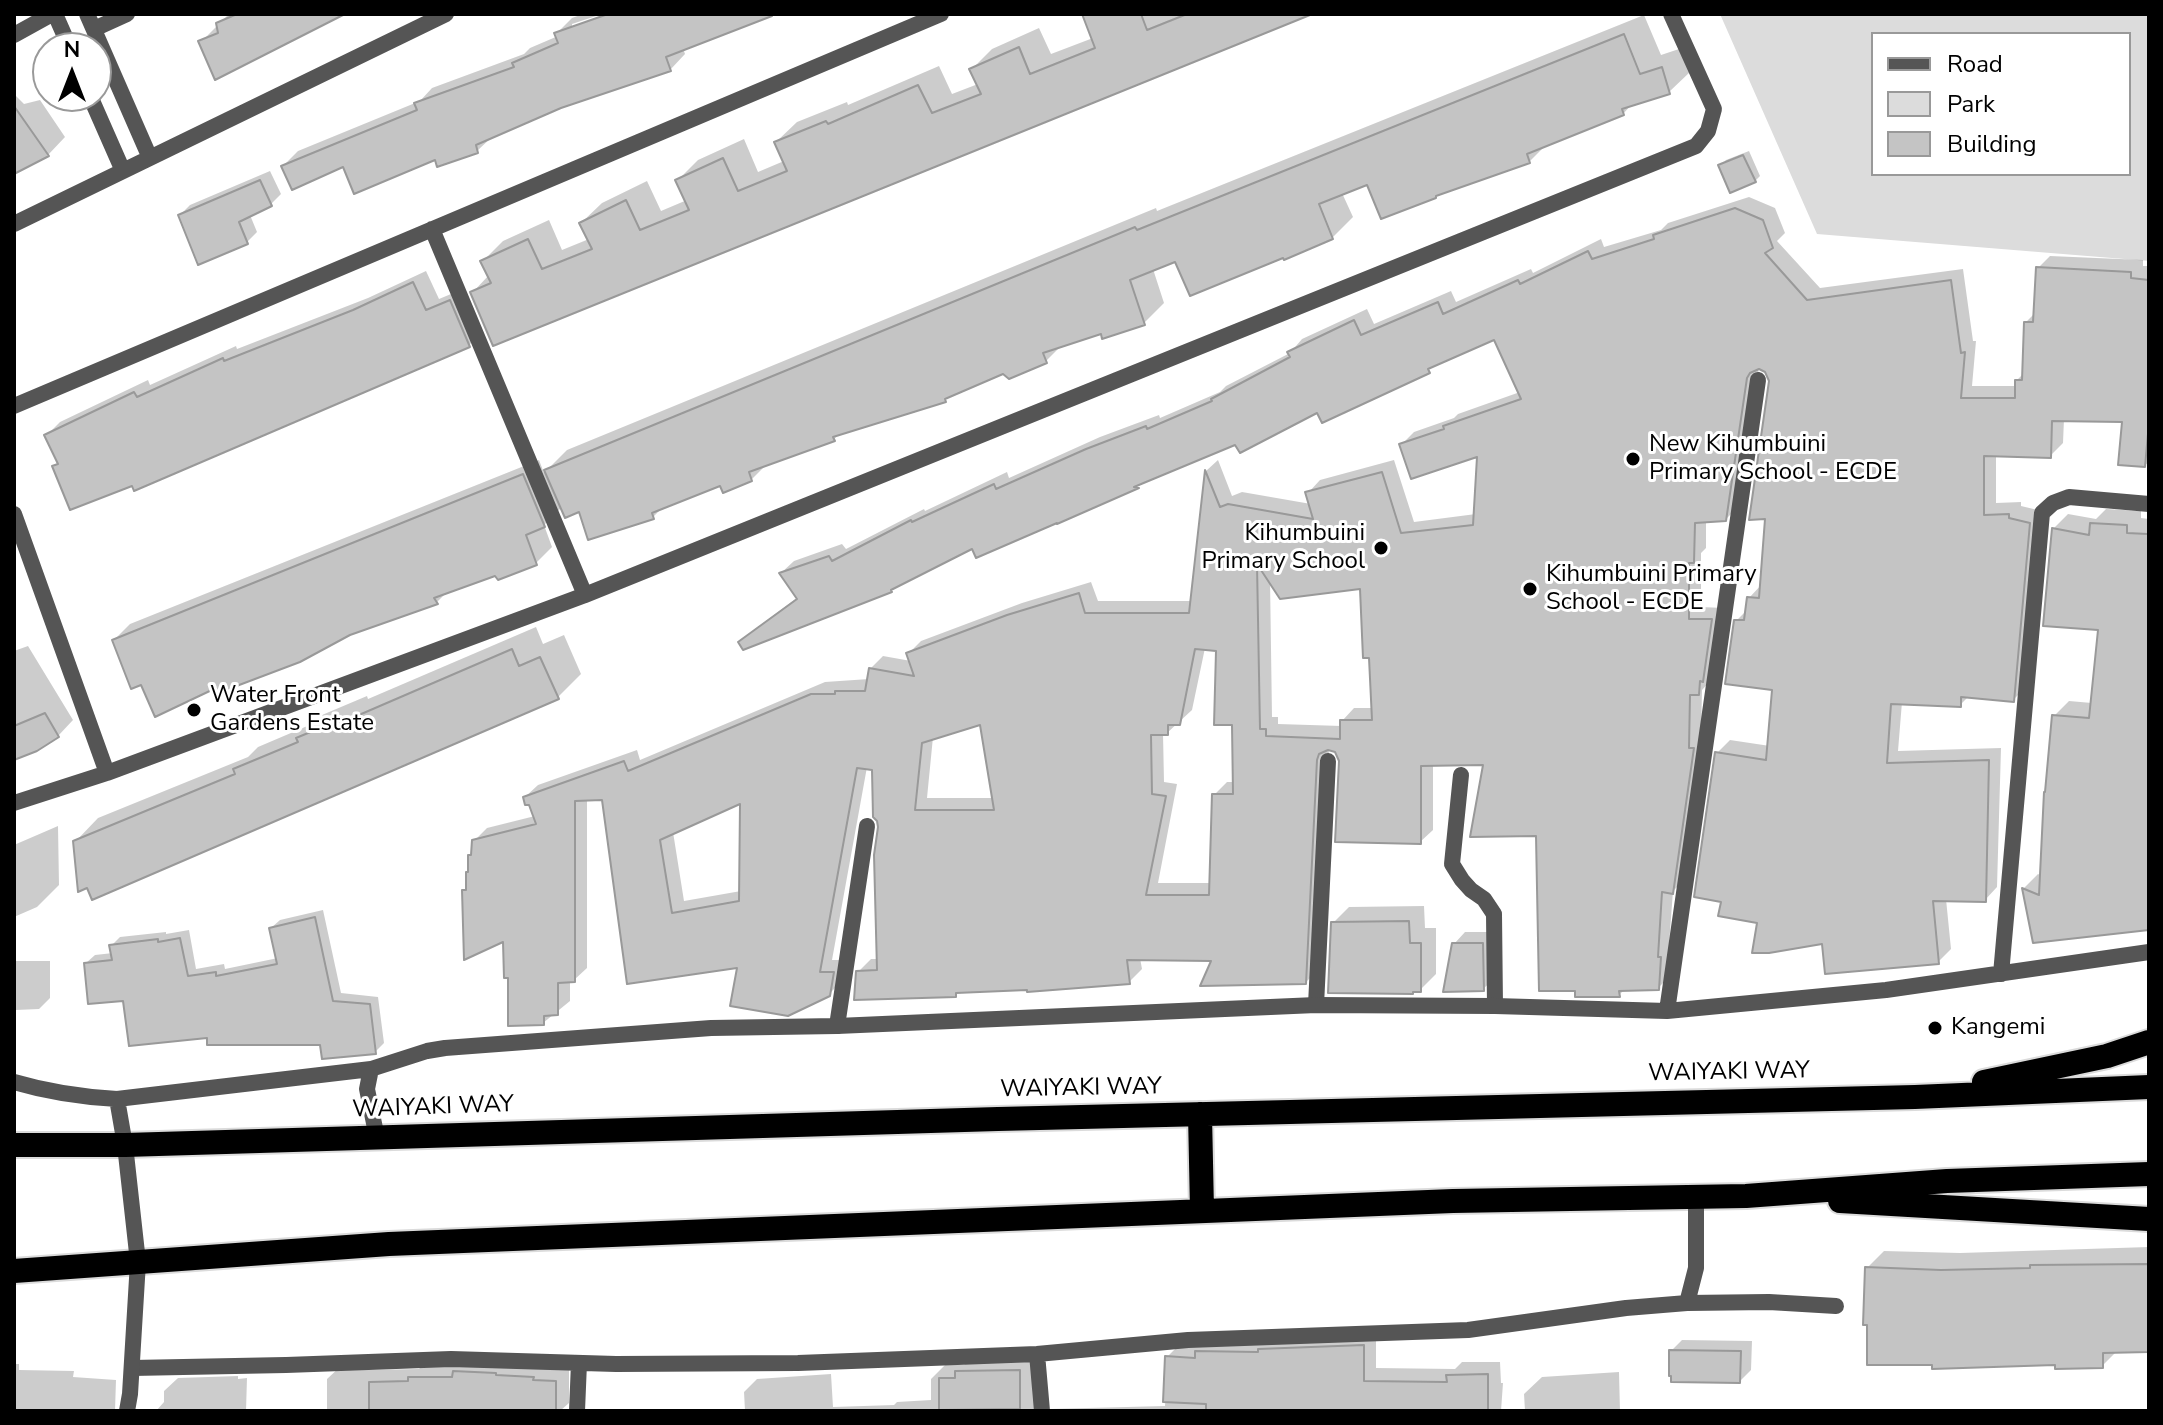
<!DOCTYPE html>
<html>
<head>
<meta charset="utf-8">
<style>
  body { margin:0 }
  #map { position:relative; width:2163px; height:1425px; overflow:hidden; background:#fff; font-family:"Nunito Sans",sans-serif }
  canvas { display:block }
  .frame { position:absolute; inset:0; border:16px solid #000; pointer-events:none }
  .legend { position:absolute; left:1871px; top:32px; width:260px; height:144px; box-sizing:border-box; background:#fff; border:2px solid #999; margin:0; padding:10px 14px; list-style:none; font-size:24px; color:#000 }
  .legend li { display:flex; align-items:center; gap:16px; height:40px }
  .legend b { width:40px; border:2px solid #999 }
  .north { position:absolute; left:32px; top:32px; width:80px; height:80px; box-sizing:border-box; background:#fff; border:2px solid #999; border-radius:50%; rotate:0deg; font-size:22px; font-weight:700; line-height:32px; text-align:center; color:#000 }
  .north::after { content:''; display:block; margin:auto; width:28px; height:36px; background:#000; clip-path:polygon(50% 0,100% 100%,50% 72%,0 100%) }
</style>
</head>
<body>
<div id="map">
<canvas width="2163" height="1425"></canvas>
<div class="frame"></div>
<ul class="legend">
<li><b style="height:10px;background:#555"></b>Road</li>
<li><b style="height:22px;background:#dcdcdc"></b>Park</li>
<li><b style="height:22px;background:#c4c4c4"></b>Building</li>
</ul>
<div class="north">N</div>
</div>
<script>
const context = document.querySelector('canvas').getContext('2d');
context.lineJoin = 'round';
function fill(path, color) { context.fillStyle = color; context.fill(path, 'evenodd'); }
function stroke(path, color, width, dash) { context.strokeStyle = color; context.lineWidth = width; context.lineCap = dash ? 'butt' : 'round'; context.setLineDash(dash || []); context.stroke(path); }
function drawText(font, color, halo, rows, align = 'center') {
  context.font = font + ' "Nunito Sans",sans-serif'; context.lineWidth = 6; context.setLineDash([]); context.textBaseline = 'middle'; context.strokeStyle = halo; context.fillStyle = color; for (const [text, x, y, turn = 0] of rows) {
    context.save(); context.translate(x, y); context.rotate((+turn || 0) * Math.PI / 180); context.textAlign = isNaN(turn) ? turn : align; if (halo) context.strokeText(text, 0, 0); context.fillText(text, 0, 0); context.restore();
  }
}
const green = new Path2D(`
  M1720,14H2149V261L1817,234ZM1873,34H2129V174H1873Z`);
const shadow = new Path2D(`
  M229,14H340L201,42Z
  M583,14H602L572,24V29L614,14H770L683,48L685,54L670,70L560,106L493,136L477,151L436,158L283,166L298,151L420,101L432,88L524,54L530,48L558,36L557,33L572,18Z
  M1092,14H1311L494,344L473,292L489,275L483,261L503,241L549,220L562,250L589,239L581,223L602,203L647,181L661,211L687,200L678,180L698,160L744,139L758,172L784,161L776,142L797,122L847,102L848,105L939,66L952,94L978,84L972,69L992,49L1039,28L1051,54L1093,38Z
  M1644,15L1661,55L1682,48L1690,72L1669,92L1633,103L1623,114L1547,144L1529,162L1368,182L1342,193L1353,217L1332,238L1176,260L1153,269L1164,303L1144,323L1102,331L1063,344L1046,361L1003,372L951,394L945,400L840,433L834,439L767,464L751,480L721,483L664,506L653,517L562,507L544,525L552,547L536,563L495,573L449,590L437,602L350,634L217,685L142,682L114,640L130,624L539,460L544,473L567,450L1156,208L1157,211Z
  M16,96L24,104L40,100L65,137L48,155L14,172V97Z
  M1749,151L1760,176L1755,181L1720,166L1726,160Z
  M270,171L281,194L271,204L250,215L257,232L247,242L180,215L190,205Z
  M1749,197L1775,208L1785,233L1777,241L1820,288L1963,269L1973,341H1976L1972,386H2017V380L2024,373L2026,322L2036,312L2038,268L2050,256L2143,260V266H2149V463L2144,465L2124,420L2064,419L2063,443L2050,456L1996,454V503L2021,502V506L2042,511L2026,687L2013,700L1969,696L1960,705L1902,702L1898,751L2001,748L1997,887L1985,900L1946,899L1951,949L1938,962L1824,942L1759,921L1723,900L1717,753L1730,740L1770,746L1774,689L1736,621L1747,610L1749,598L1762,584L1771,381L1767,370L1759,367L1738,507L1726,519L1706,520V548L1701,553V607L1724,608L1711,680L1702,690L1701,736L1685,879L1673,891L1669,945L1671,975L1658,988L1625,989L1619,995L1538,834L1486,763L1433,764V830L1420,842L1341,760L1336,751L1329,748L1318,970L1305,983L1214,959L1140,958L1142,969L1129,982L959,991L955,995L858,972L871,959H878L880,827L874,768L867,767L832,960H846L842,981L829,994L739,965L629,982L603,797L587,799V968L574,980H570V1001L543,1023L510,976L505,939L464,890L468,886L470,856L473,852L474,841L487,828L535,816L525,797L538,785L637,750L640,760L825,682L869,679L870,669L883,656L911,661L909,653L921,641L1022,603L1091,582L1098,601H1192L1206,471L1218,460L1232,496L1242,492L1311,504L1308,493L1320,480L1394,460L1414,522L1476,514L1479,454L1401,445L1414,432L1454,418L1458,414L1520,392L1496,338L1437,362L1428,371L1236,442L1142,482L1137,487L1058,522L973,547L895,586L891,590L741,642L754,630L798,597L781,573L794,561L842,544L846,549L924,509L925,511L1007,472L1009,478L1100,437L1159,415L1160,418L1220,392L1226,386L1290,353L1302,339L1367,309L1374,324L1451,291L1456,302L1531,269L1533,273L1601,239L1604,247L1661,230L1668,223ZM1270,579L1362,587L1371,656L1374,708H1354L1342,721V726L1278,724V717H1272ZM1205,648L1218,649L1234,723L1235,782H1227L1214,795L1212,883H1158L1177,784L1164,782L1163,733H1167L1192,710ZM982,722L994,798H927L933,737ZM742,801L741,891L684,901L673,832Z
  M426,271L439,299L463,289L481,333L468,346L133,483L55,466L59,462L47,435L60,422L148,380L150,385L236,346L237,349L368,298Z
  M2106,509L2141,511V518L2149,519V928L2035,940L2024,888L2038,874L2042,876L2054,716L2069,701L2092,703L2100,628L2054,528L2068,514L2096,519Z
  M536,627L543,644L564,635L581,674L558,697L75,842L98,818L248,757L258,747L312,724L322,715L367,696L368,699Z
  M28,646L73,720L58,736L14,757V651Z
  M58,826L59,885L37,907L14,917V845Z
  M1424,906L1425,928H1436V974L1420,990L1333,923L1349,907Z
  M323,910L341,993L378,997L384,1043L375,1052L322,1043L209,1036L125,998L86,963L95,955L113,953L112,945L120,937L166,932V934L189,930L196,969L224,964L225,969L278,958L271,928L280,920Z
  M1465,932H1494L1495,978L1483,989L1454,944Z
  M14,961H50V998L39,1009L16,1010L14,1006Z
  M2149,1247V1350L2117,1351L2102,1366L2057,1363L1867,1268L1884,1251L1960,1253Z
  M1376,1332V1368L1455,1369L1462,1362H1500L1501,1383H1503L1501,1411H745L744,1392L757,1379L831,1374L833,1407L894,1405L897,1402L931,1400V1379L945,1365H964L971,1358H1032L1033,1401H1045L1049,1409L1165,1406L1167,1357L1180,1344Z
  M1682,1340L1752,1341L1751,1370L1740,1381L1671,1351Z
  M14,1364H19V1370L74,1371L73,1377L116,1380L115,1411H14Z
  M423,1365L569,1369V1403L560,1411H327V1379L341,1366L365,1370L419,1369Z
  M1619,1372L1620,1411H1525L1524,1394L1542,1377Z
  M238,1376V1379L247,1378L246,1411H156L164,1402V1391L178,1378Z`);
const building = new Path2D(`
  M237,14H345L215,80L198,41L218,33L216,23Z
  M608,14H771L772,16L666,57L671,71L561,108L476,145L478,153L437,167L435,160L354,194L343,167L292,190L281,166L417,110L414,103L514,67L512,63L558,43L554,33Z
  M1082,14H1141L1147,30L1187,14L1310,15L493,346L470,292L491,283L480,261L528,239L542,269L592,249L579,223L626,200L640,230L689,210L675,180L723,158L738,191L787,171L774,142L826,121L828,124L918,85L932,113L981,94L969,69L1019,47L1030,74L1095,48Z
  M1624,34L1640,74L1662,67L1670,94L1622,109L1624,115L1527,154L1530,163L1436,196V198L1381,219L1367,185L1319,204L1333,239L1284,260L1283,258L1190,296L1175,262L1130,280L1145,325L1102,339L1101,334L1043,353L1047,363L1009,379L1003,374L945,399L946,402L833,437L835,441L749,472L752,481L723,493L720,486L652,513L654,519L588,540L579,512L565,518L544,470L1135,227L1137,230Z
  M14,106L49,156L14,174Z
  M1743,155L1756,182L1730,193L1718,165Z
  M260,180L272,206L239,222L248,244L198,265L178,215Z
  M1735,208L1763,220L1773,248L1765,253L1807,300L1951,280L1961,353L1965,352L1961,398H2015V380H2022L2024,322H2033L2036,267L2131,272V278L2149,280V422L2145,467L2118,465L2122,422L2052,421L2051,458L1984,456V515L2009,514V518L2030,523L2014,702L1961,697V707L1891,704L1887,763L1989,760L1986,902L1933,901L1939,964L1825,974L1822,944L1769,953H1752L1757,923L1718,916L1721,902L1694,897L1715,752L1766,760L1772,690L1725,684L1734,620H1744L1747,597L1759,598L1765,519L1749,520L1769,381L1765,372L1759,369L1750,373L1747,378L1726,521L1695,523L1694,563H1689V619H1712L1703,682L1700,681L1699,695H1690L1689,748H1694L1673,894L1662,892L1658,957H1661L1659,990L1619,991L1620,997H1575V991H1539L1536,836L1470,837L1483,765L1421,766V844L1335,842L1339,761L1335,752L1328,750L1319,754L1317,760L1306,984L1200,986L1211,961L1127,960L1130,984L1027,992V990L956,993V997L854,1000L856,971L877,970L874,855L878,827L877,821L873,817L872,770L857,768L820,972H834L830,996L788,1016L730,1006L737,968L627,984L602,800L575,801V982L558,983V1015L544,1016V1025L508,1026V978H504L503,942L464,960L462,890H466V872H468V855H471L472,840L536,824L529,805H525L523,797L624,761L628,771L811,694H835V691H865L869,668L914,676L906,653L1007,615L1079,593L1085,613H1189L1205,470L1220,507L1228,504L1313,519L1305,492L1382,472L1401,533L1473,525L1477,457L1411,479L1399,444L1444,429L1443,426L1521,399L1494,340L1428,369L1430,373L1322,423L1317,413L1240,453L1235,445L1134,487L1139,488L1057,524V523L976,558L972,549L891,590L892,592L743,650L738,642L797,599L779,573L829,556L832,561L911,520L912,522L994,484L996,489L1086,449L1146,426L1147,429L1212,401L1211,399L1290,357L1287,352L1354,320L1361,335L1438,302L1443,314L1518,280L1520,284L1588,251L1592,259L1654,239L1653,235ZM1257,564L1280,599L1360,589L1363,658H1369L1372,720H1340V739L1266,736V729H1260ZM1195,649L1216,651L1214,725H1232L1233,794H1212L1209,895H1146L1166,796L1152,794L1151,735H1168V725H1180ZM980,725L994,810H915L922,743ZM740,804L739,901L672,913L660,840Z
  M413,282L426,310L450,300L470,347L134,491L132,486L70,510L52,466L58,464L44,435L134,392L137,397L223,358L224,361L353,310Z
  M523,474L545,527L526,535L537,565L498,580L495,576L434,598L438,604L350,635L300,662L218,693L216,688L155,717L141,685L131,689L112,640Z
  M2090,523L2127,525V533L2148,534L2149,930L2033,943L2022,888L2039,895L2044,792H2045L2052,715L2089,718L2098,630L2043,626L2052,528L2089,535Z
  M512,649L519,666L540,657L559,699L92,900L87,888L78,892L73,841L235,774L233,769L298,742L296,738L344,718L345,721Z
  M45,713L59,737L37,751L14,760V726Z
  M315,917L333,1001L370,1004L376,1054L322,1059L320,1045H207V1038L129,1046L123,1001L88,1004L84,963L112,960L109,945L158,939V942L180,938L188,976L216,972V976L277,964L269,928Z
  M1409,921L1410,943H1421V992H1413V994L1328,993L1331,922Z
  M1452,943H1483L1484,991L1443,992Z
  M2149,1264V1352L2103,1353V1368L2055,1369V1365L1932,1369V1365H1867V1325H1863L1865,1267L1941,1270L2030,1268V1265Z
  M1364,1345V1381L1447,1382L1446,1375L1488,1374V1411H1206V1404L1163,1402L1165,1356L1195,1358V1351L1258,1352V1349Z
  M1669,1350L1741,1351L1740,1383L1671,1382V1376H1669Z
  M1020,1370V1409L939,1410V1378H955V1371Z
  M453,1371L496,1373V1375L534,1377L533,1380L556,1381V1411H369V1382L408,1381V1377H452Z`);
const lane = new Path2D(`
  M1461,775L1452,864L1462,880L1471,890L1484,899L1494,914L1495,1006
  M1316,1005L1328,761
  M837,1026L867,826
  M1687,1303L1769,1302L1836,1306
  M1037,1354L1042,1411
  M132,1368L286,1365L451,1359L616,1364L798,1363L1037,1354L1188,1340L1468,1330L1626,1308L1687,1303L1696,1268V1196
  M577,1411L579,1363`);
const street = new Path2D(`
  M55,14L70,48
  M87,14L150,158
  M94,29L127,14
  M14,35L52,14
  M90,96L123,171
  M14,224L446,14
  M432,229L585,595
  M14,406L941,14
  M14,514L107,773
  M14,803L107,773L585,595L1696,146L1708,131L1714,109L1671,14
  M2001,974L2042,513L2053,503L2069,497L2149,504
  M1667,1011L1758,380
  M14,1082C48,1092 81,1097 117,1099L125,1145L138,1262L130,1394L127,1411
  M117,1099L371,1069
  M377,1138L367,1089L371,1069L427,1051L445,1048L711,1028L837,1026L1316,1005L1495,1006L1667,1011L1886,990L2149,952`);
const highway = new Path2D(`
  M1984,1082L2107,1056L2149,1042
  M1200,1114L1202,1210
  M14,1145H125L998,1119L1915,1097L2149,1087
  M1840,1201L2149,1219
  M14,1271L389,1244L1453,1201L1746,1196L1947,1181L2149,1174`);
const markers = [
  [1633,459,8,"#000"],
  [1381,548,8,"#000"],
  [1530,589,8,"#000"],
  [194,710,8,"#000"],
  [1935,1028,8,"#000"]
];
const poiNames = [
  ["New Kihumbuini",1649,445],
  ["Primary School - ECDE",1649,473],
  ["Kihumbuini",1365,534,"right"],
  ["Primary School",1365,562,"right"],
  ["Kihumbuini Primary",1546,575],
  ["School - ECDE",1546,603],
  ["Water Front",210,696],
  ["Gardens Estate",210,724],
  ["Kangemi",1951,1028]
];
const streetNames = [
  ["WAIYAKI WAY",1729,1073,-1],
  ["WAIYAKI WAY",1081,1089,-1],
  ["WAIYAKI WAY",433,1108,-2]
];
fill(green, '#dcdcdc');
fill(shadow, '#0003');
fill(building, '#c4c4c4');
stroke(building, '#999', 2);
stroke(highway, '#dbdbdb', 28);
stroke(lane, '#555', 16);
stroke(street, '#555', 16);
stroke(highway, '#000', 24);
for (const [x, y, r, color] of markers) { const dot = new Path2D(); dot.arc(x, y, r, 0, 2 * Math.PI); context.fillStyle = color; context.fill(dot); stroke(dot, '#fff', 3); }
drawText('24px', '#000', '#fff', poiNames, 'left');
drawText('24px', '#000', '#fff', streetNames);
</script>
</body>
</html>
